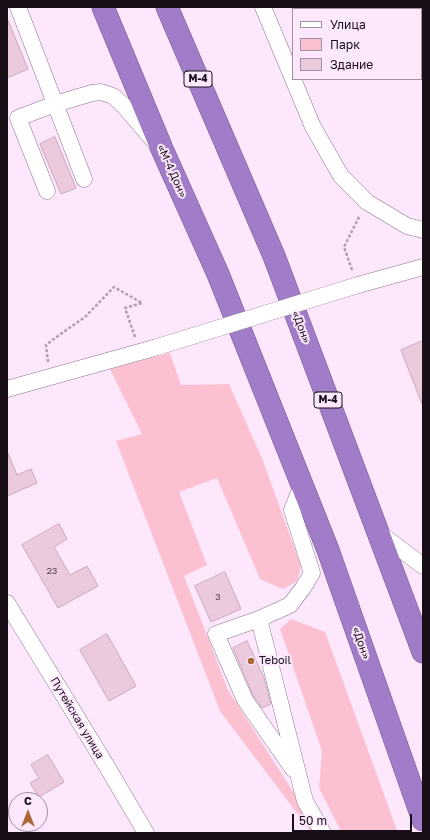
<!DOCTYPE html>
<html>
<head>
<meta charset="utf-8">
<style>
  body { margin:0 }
  #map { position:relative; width:430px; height:840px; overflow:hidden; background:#fce7fd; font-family:"Golos Text",sans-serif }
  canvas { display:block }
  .frame { position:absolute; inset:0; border:8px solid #170e17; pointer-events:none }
  .legend { position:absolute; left:292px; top:8px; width:130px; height:72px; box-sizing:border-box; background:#fce7fd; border:1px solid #a090a1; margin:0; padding:5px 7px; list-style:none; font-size:12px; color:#170e17 }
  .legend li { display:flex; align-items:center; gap:8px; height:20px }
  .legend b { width:20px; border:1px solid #a090a1 }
  .north { position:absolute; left:8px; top:792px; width:40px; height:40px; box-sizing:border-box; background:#fce7fd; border:1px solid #a090a1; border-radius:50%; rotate:0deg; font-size:11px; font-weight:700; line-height:16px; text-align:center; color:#170e17 }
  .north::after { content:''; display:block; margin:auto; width:14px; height:18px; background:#aa6834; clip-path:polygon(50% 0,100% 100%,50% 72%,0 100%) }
  .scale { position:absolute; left:292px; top:814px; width:120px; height:18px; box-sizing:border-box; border:2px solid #170e17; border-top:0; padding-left:5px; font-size:12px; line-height:14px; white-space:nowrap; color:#170e17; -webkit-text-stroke:3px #fce7fd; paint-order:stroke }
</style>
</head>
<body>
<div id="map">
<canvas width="430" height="840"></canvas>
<div class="frame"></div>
<ul class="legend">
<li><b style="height:5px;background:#fff"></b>Улица</li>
<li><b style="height:11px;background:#fbc1d0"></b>Парк</li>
<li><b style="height:11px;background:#eccadd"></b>Здание</li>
</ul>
<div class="north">С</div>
<div class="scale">50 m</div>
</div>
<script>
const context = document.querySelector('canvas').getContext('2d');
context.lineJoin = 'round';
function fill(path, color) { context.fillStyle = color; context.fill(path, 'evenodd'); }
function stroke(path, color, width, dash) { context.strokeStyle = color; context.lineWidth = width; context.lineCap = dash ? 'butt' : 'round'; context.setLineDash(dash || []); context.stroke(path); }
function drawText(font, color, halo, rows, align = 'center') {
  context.font = font + ' "Golos Text",sans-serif'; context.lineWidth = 4; context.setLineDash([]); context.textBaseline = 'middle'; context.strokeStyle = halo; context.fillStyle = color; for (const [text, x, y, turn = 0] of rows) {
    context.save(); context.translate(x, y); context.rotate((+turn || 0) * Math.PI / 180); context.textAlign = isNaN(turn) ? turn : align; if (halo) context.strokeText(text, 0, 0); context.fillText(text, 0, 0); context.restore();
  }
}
const green = new Path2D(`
  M170,353L181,385L229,384L263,461L301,566L297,581L283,589L260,579L217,478L179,492L207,565L184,576L228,690L319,832L317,833H312L220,711L116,441L142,434L110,369Z
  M291,619L325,632L398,833H342L319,788L322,751L280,629Z`);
const building = new Path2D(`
  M7,18L28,69L7,78Z
  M55,137L76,188L61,194L40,144Z
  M423,341V404H422L401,350Z
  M7,451L17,475L31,469L37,483L7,496Z
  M59,524L67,539L54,547L70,575L87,566L98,586L58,608L22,545Z
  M225,572L241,609L211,622L195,586Z
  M107,634L136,686L109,701L80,650Z
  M247,641L264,678L271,704L262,708L253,695L233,648Z
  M48,755L64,782L39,797L30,783L39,778L31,765Z`);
const path = new Path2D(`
  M352,270L344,247L360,215
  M135,337L125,308L142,303
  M48,362L46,345L62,333L85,317L114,287L142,303`);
const minor = new Path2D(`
  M18,7L84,179
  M263,7L313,127L341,176L367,202L407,226L423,230
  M47,191L18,118L55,104L92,93L101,92L113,96L123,105L154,141
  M358,285L423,267
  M7,389L154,348
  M302,485L292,510L312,573L303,588L290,605L259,619L305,801L323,833
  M378,532L423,566
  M7,603L106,765L146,833
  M259,619L216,634L245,700L293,769`);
const highway = new Path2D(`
  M103,7L162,149L218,274L328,550L423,820
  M167,7L274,256L423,652`);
const minorBridge = new Path2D(`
  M154,348L358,285`);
const markers = [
  [251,661,4,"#aa6834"]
];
const numberNames = [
  ["23",52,571],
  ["3",218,597]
];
const shields = [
  [198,79,28],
  [328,400,28]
];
const shieldNames = [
  ["М-4",198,79],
  ["М-4",328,400]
];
const streetNames = [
  ["«М-4 Дон»",172,171,66],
  ["«Дон»",301,327,69],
  ["«Дон»",361,643,71],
  ["Путейская улица",77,718,59]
];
const poiNames = [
  ["Teboil",259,661]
];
fill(green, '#fbc1d0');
fill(building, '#eccadd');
stroke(building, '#caa9bc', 1);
stroke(minor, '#8c758d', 17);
stroke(highway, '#71568a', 23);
stroke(path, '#af9eb0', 2.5, [3, 2]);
stroke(minor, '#fff', 16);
stroke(highway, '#a17cc8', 22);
stroke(minorBridge, '#8c758d', 17, []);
stroke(minorBridge, '#fff', 16);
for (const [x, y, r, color] of markers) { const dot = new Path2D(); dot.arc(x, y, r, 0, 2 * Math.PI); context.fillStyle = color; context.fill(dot); stroke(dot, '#fce7fd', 1.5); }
drawText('9px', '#4c3d48', null, numberNames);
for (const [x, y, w] of shields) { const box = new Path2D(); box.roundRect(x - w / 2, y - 8, w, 16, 3); context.fillStyle = '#fce7fd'; context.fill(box); stroke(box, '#170e17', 1); }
drawText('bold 10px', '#170e17', null, shieldNames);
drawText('11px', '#170e17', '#fce7fd', streetNames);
drawText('11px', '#170e17', '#fce7fd', poiNames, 'left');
</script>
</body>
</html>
